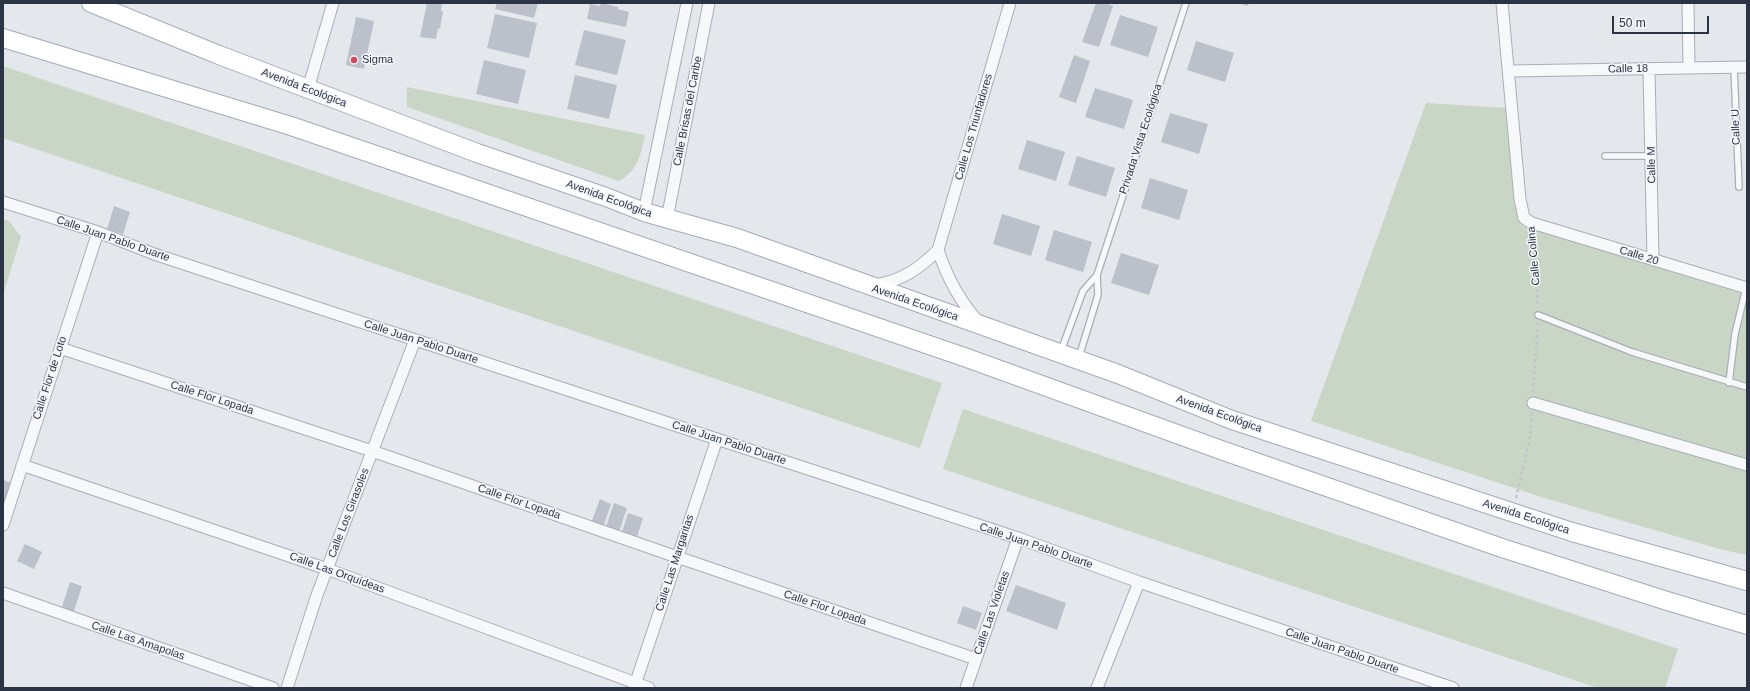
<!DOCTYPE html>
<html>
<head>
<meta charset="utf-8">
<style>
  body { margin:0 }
  #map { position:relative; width:1750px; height:691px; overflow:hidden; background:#e4e7ec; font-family:Helvetica,sans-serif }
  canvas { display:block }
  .frame { position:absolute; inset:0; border:4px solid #2b3445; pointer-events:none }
  .scale { position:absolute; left:1612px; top:16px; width:97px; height:18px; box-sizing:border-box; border:2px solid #2b3445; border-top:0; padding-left:5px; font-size:12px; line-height:14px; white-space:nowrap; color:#2b3445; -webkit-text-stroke:3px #f4f6f9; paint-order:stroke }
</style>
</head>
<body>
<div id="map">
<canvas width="1750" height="691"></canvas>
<div class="frame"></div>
<div class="scale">50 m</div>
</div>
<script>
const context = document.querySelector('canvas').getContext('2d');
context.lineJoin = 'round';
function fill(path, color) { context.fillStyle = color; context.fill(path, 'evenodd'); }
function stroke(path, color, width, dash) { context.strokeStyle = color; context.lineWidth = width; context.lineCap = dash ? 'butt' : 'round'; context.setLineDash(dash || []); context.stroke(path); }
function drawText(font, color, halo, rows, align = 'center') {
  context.font = font + ' Helvetica,sans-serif'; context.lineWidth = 3; context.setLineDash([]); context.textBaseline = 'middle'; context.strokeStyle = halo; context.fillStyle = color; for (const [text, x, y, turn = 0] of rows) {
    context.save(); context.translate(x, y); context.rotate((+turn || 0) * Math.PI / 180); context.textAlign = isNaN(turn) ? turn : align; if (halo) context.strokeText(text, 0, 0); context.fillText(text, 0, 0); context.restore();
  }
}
const green = new Path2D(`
  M3,66L942,383L920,448L3,138Z
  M407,87L645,135C640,156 639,169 619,181L407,107Z
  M1426,103L1507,108L1517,210L1523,226L1747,295V555L1723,550L1541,497L1311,421Z
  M3,219L9,221L21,237L3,295Z
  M963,409L1678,649L1665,688H1598L943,469Z`);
const building = new Path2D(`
  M427,3H442L441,11H443L440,29L438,28L436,39L420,37Z
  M497,3H538L534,18L495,9Z
  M601,3L618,7V9L629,12L626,27L587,19L590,4L600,6Z
  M1096,3H1105L1113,6L1099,47L1082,42Z
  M1239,3H1249L1248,6Z
  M495,14L537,23L529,58L487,48Z
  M1120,15L1158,27L1148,57L1110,45Z
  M356,17L374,21L364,69L346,65Z
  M584,30L626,40L617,75L575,65Z
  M1196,41L1234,53L1225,82L1187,70Z
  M1074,55L1090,61L1076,103L1059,97Z
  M484,60L526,70L518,104L476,94Z
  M575,75L617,85L609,119L567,109Z
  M1095,88L1133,100L1124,129L1085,117Z
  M1170,113L1208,124L1199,154L1161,142Z
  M1027,140L1065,152L1056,181L1018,169Z
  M1077,156L1115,168L1106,197L1068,185Z
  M1150,178L1188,190L1179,220L1141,208Z
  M114,206L130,212L123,234L107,229Z
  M1002,214L1040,226L1031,256L993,244Z
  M1054,230L1092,242L1083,272L1045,260Z
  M1121,253L1159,265L1149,295L1111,283Z
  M3,480L14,484L7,504L3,503Z
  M600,499L611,504L602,530L590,526Z
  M614,503L627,508L618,535L605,530Z
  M628,513L643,518L636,540L621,535Z
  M25,544L42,552L34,569L17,561Z
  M70,582L82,586L73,614L61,610Z
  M1016,585L1066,603L1057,630L1006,611Z
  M963,606L982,613L976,630L957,623Z`);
const path = new Path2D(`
  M1533,235L1538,306
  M1533,392L1538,323
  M1516,498L1530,437L1532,413`);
const service = new Path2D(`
  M1734,68L1739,187
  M1605,156H1651
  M1538,315L1632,352L1747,387
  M1061,351L1083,291L1097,275L1186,3
  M1079,357L1098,295L1097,275
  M1729,383L1735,334L1746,288`);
const minor = new Path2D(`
  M1502,3L1520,199L1524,218L1532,223L1747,288
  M1688,3L1689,67
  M1649,69L1653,260
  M1510,71L1747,67
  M308,89L333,3
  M3,202L98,232L154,254L1018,538L1139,582L1453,688
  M644,212L687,3
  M667,219L709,3
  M938,250C947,277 959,301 979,322
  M875,285C901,281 919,269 938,250L1010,3
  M60,348L372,451L677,557L976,659
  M1533,403L1747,465
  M22,465L327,569L649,688
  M3,525L98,232
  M3,593L273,688
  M287,688L317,595L415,340
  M634,688L717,439
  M966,688L1018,538
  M1097,688L1139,582`);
const primary = new Path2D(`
  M91,3L219,55L477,153L606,197L644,212L737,238L1118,374L1232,420L1572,532L1747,581
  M3,38L291,126L967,358L1221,450L1502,548L1664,600L1747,625`);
const markers = [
  [354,60,4,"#d1495b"]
];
const poiNames = [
  ["Sigma",362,60]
];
const streetNames = [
  ["Calle 18",1628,69,-1],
  ["Avenida Ecológica",304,88,21],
  ["Calle Brisas del Caribe",688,111,-79],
  ["Calle Los Triunfadores",974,127,-74],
  ["Calle U",1736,127,-92],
  ["Privada Vista Ecológica",1141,139,-72],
  ["Calle M",1652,165,-91],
  ["Avenida Ecológica",609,199,20],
  ["Calle Juan Pablo Duarte",113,239,19],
  ["Calle Colina",1534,256,-95],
  ["Calle 20",1639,256,17],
  ["Avenida Ecológica",915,303,19],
  ["Calle Juan Pablo Duarte",421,342,18],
  ["Calle Flor de Loto",50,378,-72],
  ["Calle Flor Lopada",212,398,18],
  ["Avenida Ecológica",1219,414,20],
  ["Calle Juan Pablo Duarte",729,443,18],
  ["Calle Flor Lopada",519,502,19],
  ["Calle Los Girasoles",349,513,-69],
  ["Avenida Ecológica",1526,517,18],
  ["Calle Juan Pablo Duarte",1036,546,19],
  ["Calle Las Margaritas",675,563,-72],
  ["Calle Las Orquídeas",337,573,20],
  ["Calle Flor Lopada",825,608,19],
  ["Calle Las Violetas",992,613,-71],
  ["Calle Las Amapolas",138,641,19],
  ["Calle Juan Pablo Duarte",1342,651,19]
];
fill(green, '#c9d6c5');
fill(building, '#bbc0ca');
stroke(service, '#a9aeb7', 8);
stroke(minor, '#a9aeb7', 13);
stroke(primary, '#a3abb8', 20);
stroke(path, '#c2c5cb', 2.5, [3, 3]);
stroke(service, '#f7f8fa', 5.5);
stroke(minor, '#f7f8fa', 11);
stroke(primary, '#fff', 18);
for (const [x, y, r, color] of markers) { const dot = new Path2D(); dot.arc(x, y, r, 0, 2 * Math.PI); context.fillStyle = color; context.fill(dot); stroke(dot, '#f4f6f9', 1.5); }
drawText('11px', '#2b3445', '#f4f6f9', poiNames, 'left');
drawText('11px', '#2b3445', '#f4f6f9', streetNames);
</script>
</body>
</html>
